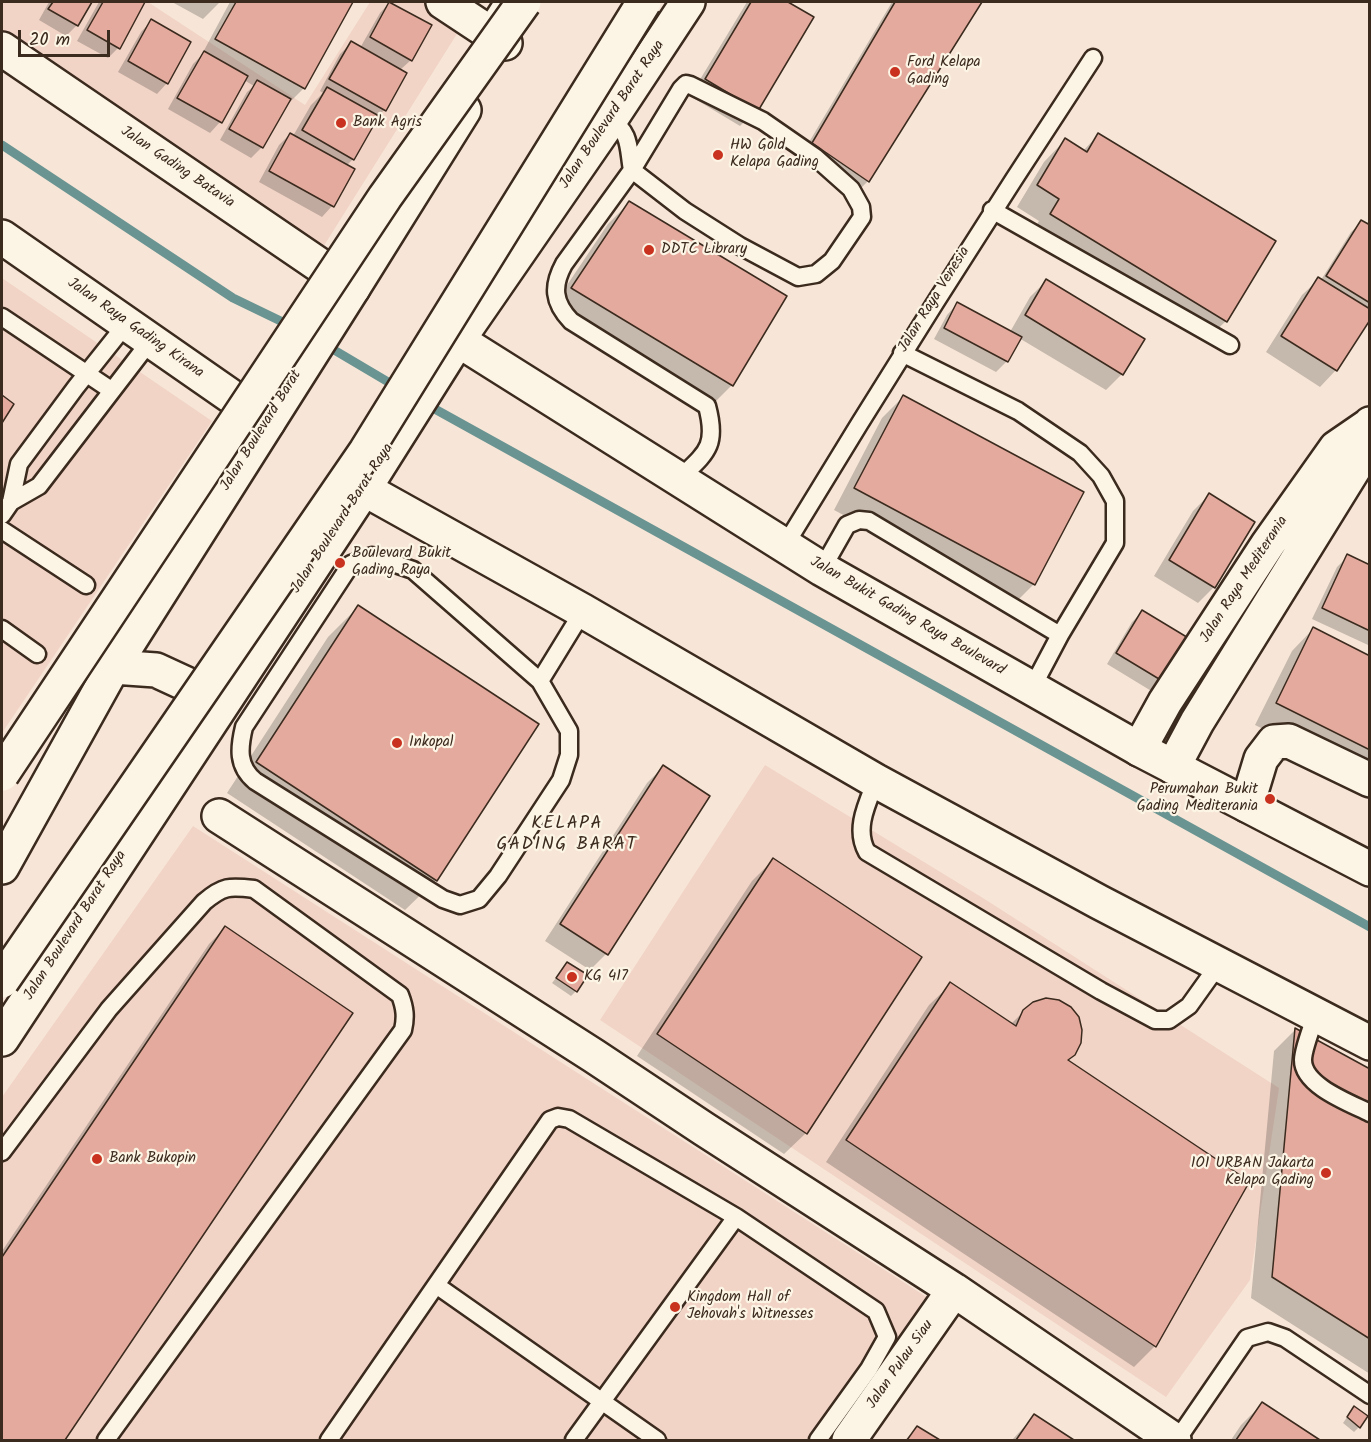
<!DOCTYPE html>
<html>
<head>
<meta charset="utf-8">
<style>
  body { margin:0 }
  #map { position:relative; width:1371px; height:1442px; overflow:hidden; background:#f7e6d7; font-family:Kalam,sans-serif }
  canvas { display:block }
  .frame { position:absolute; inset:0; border:3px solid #3b2a1e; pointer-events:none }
  .scale { position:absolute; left:18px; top:30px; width:92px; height:27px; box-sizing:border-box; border:3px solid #3b2a1e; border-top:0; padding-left:8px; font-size:18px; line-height:21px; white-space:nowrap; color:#3b2a1e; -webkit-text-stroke:4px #fcf5e5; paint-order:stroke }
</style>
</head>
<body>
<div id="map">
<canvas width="1371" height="1442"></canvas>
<div class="frame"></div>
<div class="scale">20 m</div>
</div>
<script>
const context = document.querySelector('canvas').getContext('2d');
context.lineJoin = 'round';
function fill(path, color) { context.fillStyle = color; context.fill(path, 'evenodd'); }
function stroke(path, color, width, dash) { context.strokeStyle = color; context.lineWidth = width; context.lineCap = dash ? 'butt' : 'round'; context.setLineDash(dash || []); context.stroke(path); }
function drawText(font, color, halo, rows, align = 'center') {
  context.font = font + ' Kalam,sans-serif'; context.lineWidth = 4.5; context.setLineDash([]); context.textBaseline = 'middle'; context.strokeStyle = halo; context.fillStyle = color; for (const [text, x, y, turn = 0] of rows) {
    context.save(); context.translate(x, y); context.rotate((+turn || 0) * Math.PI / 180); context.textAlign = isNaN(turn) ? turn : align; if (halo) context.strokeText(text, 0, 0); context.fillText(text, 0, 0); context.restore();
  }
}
const built = new Path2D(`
  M2,2H148L305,105L370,2H477L315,260L2,52Z
  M2,278L212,421L2,733Z
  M765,765L983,898L1279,1088L1250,1280L1166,1397L600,1020Z
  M193,826L936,1303L842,1440H2V1097Z`);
const shadow = new Path2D(`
  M49,2H90L77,25L66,36L39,20Z
  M99,2L143,3L118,48L108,58L77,41Z
  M172,2H220L203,19Z
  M230,2H351L304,88L287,105L262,147L251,158L220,140L247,92L254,86L244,80L220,122L210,133L168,109L193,64L201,56Z
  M390,2L430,25L411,60L400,70L405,74L384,110L375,120L353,159L346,166L353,170L332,206L322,217L259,182L279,145L290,134L293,136L311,105L323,93L320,91L340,54L351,43L360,48L380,13Z
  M747,2H786L812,17L756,110L740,126L690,96Z
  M892,2H980L868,181L857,192L802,154Z
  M151,21L167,83L157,94L118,72L141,32Z
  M1098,135L1226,321L1204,342L1030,236L1039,221L1017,207L1044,162L1065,140L1083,151Z
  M629,203L732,385L711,406L551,309L608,224Z
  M1370,219V317L1336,370L1320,387L1266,352L1302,295L1319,279L1321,280L1351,232L1362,222L1366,225Z
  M1046,281L1122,374L1106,390L1019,338L1007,361L996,372L934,339L947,315L957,304L1010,332L1030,297Z
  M903,397L1034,584L1013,605L834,510L882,418Z
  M1209,495L1214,587L1198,603L1154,576L1193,511Z
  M1348,556L1370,567V643L1368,645L1312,619L1337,567Z
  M358,607L436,880L405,910L227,793L328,637Z
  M1142,612L1188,640L1153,692L1107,664L1132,622Z
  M1313,629L1370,657V781L1255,725L1292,651Z
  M663,767L606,954L590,970L545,941L647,783Z
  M773,860L806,1133L784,1154L637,1056L752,881Z
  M225,928L350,1014L63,1440H2V1251L209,944Z
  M567,964L576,991L571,996L552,983Z
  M951,984L1011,1024L1024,1011L1066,1061L1155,1346L1134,1367L826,1162L929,1005Z
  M1295,1030L1370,1070V1374L1251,1298L1274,1051Z
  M1262,1404L1317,1440H1231L1241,1425Z
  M1350,1413L1359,1427L1354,1432L1343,1423Z
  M1034,1416L1071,1440H1012Z
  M917,1428L937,1440H905Z`);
const stream = new Path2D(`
  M2,145L233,298L293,327
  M324,344L400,389
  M424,403L1370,927`);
const building = new Path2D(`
  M53,2H92L78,26L48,9Z
  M103,2H145L120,49L87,30Z
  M236,2H353L305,89L215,39Z
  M389,2L432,25L412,61L370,37Z
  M751,2H788L814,17L758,111L705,79Z
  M895,2H982L869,182L812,143Z
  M151,19L191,42L168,84L128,61Z
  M351,41L407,73L386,111L329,79Z
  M204,51L248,76L222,123L177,98Z
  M257,80L291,99L263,148L229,129Z
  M327,87L379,116L354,160L302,130Z
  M290,133L355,169L334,207L269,171Z
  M1098,133L1276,241L1227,322L1050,214L1059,199L1037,185L1065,138L1087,152Z
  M629,201L787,296L733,386L571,288Z
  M1361,220L1370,225V303L1326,276Z
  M1318,277L1370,309V320L1337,371L1281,336Z
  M1046,279L1145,339L1123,375L1025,315Z
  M957,302L1022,337L1008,362L944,328Z
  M2,395L14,404L2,423Z
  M903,395L1084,492L1035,585L854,488Z
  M1209,493L1255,522L1215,588L1169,560Z
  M1347,554L1370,565V631L1322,608Z
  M358,605L539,724L437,881L256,762Z
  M1142,610L1190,639L1164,682L1116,653Z
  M1313,627L1370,656V750L1276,703Z
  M663,765L710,796L608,955L560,924Z
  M773,858L922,957L807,1134L657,1034Z
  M225,926L353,1013L65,1440H2V1257Z
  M567,962L588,975L577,992L556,978Z
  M950,982L1016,1026L1023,1010L1033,1002L1046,998L1059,1000L1071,1007L1079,1017L1082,1030L1081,1043L1075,1055L1068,1060L1249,1181L1251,1179L1156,1347L846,1140Z
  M1295,1028L1370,1069V1339L1272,1277Z
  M1262,1402L1320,1440H1236Z
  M1354,1406L1368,1416L1360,1428L1347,1417Z
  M1034,1414L1074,1440H1016Z
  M917,1426L940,1440H907Z`);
const service = new Path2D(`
  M485,30L503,2
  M610,120C631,132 628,148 632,170L685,211L740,246L798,277L816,274L832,261L862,217L861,207L851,189L815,157L763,121L690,85L686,84L681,89L632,170L564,264C552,286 553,302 571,321L707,406C718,447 706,453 678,480
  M992,210L1230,345
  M2,317L111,390
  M902,353L1018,411L1080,453L1101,476L1115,501V543L1060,635
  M11,502L19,464L76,387L127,323
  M2,515L11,502L39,486L151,340
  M2,530L86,585
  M784,547C884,382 987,219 1093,58
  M372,556L413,570L540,681L569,731V755L561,780L498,876L479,899L460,905L443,899L255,781C237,766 239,748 244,727L351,564Z
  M822,569L847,525L859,520L869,521L1060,635L1032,688
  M2,629L37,654
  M540,681L583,611
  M876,781C867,804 854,829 867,852L1101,991L1155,1020H1169L1189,1006L1219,964
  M1316,1015C1312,1026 1303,1050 1303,1060C1303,1086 1350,1103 1370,1113
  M2,1152L109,1009L204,902C223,886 229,886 254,889L400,995C405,1008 406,1017 403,1030L106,1440
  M436,1285L657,1440
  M329,1440L550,1120L558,1117L569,1119L736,1217L876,1311L887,1337L869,1369L818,1440
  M574,1440L736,1217
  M1177,1440L1247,1338L1268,1332L1285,1338L1370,1395`);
const minor = new Path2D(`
  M443,2L505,43
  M2,49L353,288
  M364,489L583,611L876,781L1099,902L1370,1043
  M1139,749L1165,702L1268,544L1336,448L1368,426
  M1173,767L1197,722L1358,462L1370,424
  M1247,805L1261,759L1274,742L1289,741L1370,780
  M219,816L594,1056L704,1129L954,1290L1174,1440
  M849,1440L954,1290`);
const tertiary = new Path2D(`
  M2,237L268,422
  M458,340L822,569L1139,749L1370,869`);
const secondary = new Path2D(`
  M113,667L156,670L195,688L217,711
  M2,867L113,667L353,288L464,110
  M2,1039L364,489L458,340L610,120L688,2`);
const motorwayBridge = new Path2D(`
  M2,774L385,197L524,2
  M2,981L366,451L644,2`);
const markers = [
  [895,72,6,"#c8321e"],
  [341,123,6,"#c8321e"],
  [718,155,6,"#c8321e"],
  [649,250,6,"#c8321e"],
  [340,563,6,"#c8321e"],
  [397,743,6,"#c8321e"],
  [1270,799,6,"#c8321e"],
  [572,977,6,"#c8321e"],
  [97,1159,6,"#c8321e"],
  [1326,1173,6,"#c8321e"],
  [675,1307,6,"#c8321e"]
];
const poiNames = [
  ["Ford Kelapa",907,63],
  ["Gading",907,80],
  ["Bank Agris",353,123],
  ["HW Gold",730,146],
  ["Kelapa Gading",730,163],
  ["DDTC Library",661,250],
  ["Boulevard Bukit",352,554],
  ["Gading Raya",352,571],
  ["Inkopal",409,743],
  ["Perumahan Bukit",1258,790,"right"],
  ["Gading Mediterania",1258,807,"right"],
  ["KG 417",584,977],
  ["Bank Bukopin",109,1159],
  ["1O1 URBAN Jakarta",1314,1164,"right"],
  ["Kelapa Gading",1314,1181,"right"],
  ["Kingdom Hall of",687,1298],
  ["Jehovah's Witnesses",687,1315]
];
const streetNames = [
  ["Jalan Boulevard Barat Raya",613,115,-56],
  ["Jalan Gading Batavia",177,168,34],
  ["Jalan Raya Venesia",935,300,-58],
  ["Jalan Raya Gading Kirana",135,329,35],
  ["Jalan Boulevard Barat",262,431,-58],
  ["Jalan Boulevard Barat Raya",343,519,-57],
  ["Jalan Raya Mediterania",1245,580,-57],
  ["Jalan Bukit Gading Raya Boulevard",907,617,30],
  ["Jalan Boulevard Barat Raya",76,926,-57],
  ["Jalan Pulau Siau",901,1365,-55]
];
const quarterNames = [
  ["KELAPA",567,825],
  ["GADING BARAT",567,846]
];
fill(built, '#f1d4c6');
fill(shadow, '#0003');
stroke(stream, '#6a9492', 9);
fill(building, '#e3aa9d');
stroke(building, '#3b2a1e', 1.5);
stroke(service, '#3b2a1e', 21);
stroke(minor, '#3b2a1e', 38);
stroke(tertiary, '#3b2a1e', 38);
stroke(secondary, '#3b2a1e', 38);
stroke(service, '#fcf5e5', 16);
stroke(minor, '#fcf5e5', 33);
stroke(tertiary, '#fcf5e5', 33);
stroke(secondary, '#fcf5e5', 33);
stroke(motorwayBridge, '#3b2a1e', 38, []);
stroke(motorwayBridge, '#fcf5e5', 33);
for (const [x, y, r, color] of markers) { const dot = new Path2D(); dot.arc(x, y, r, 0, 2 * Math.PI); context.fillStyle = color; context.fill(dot); stroke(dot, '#fcf5e5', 2); }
drawText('15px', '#3b2a1e', '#fcf5e5', poiNames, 'left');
drawText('15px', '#3b2a1e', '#fcf5e5', streetNames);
context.letterSpacing = '1.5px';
drawText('18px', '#3b2a1e', '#fcf5e5', quarterNames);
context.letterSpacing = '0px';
</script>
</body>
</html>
